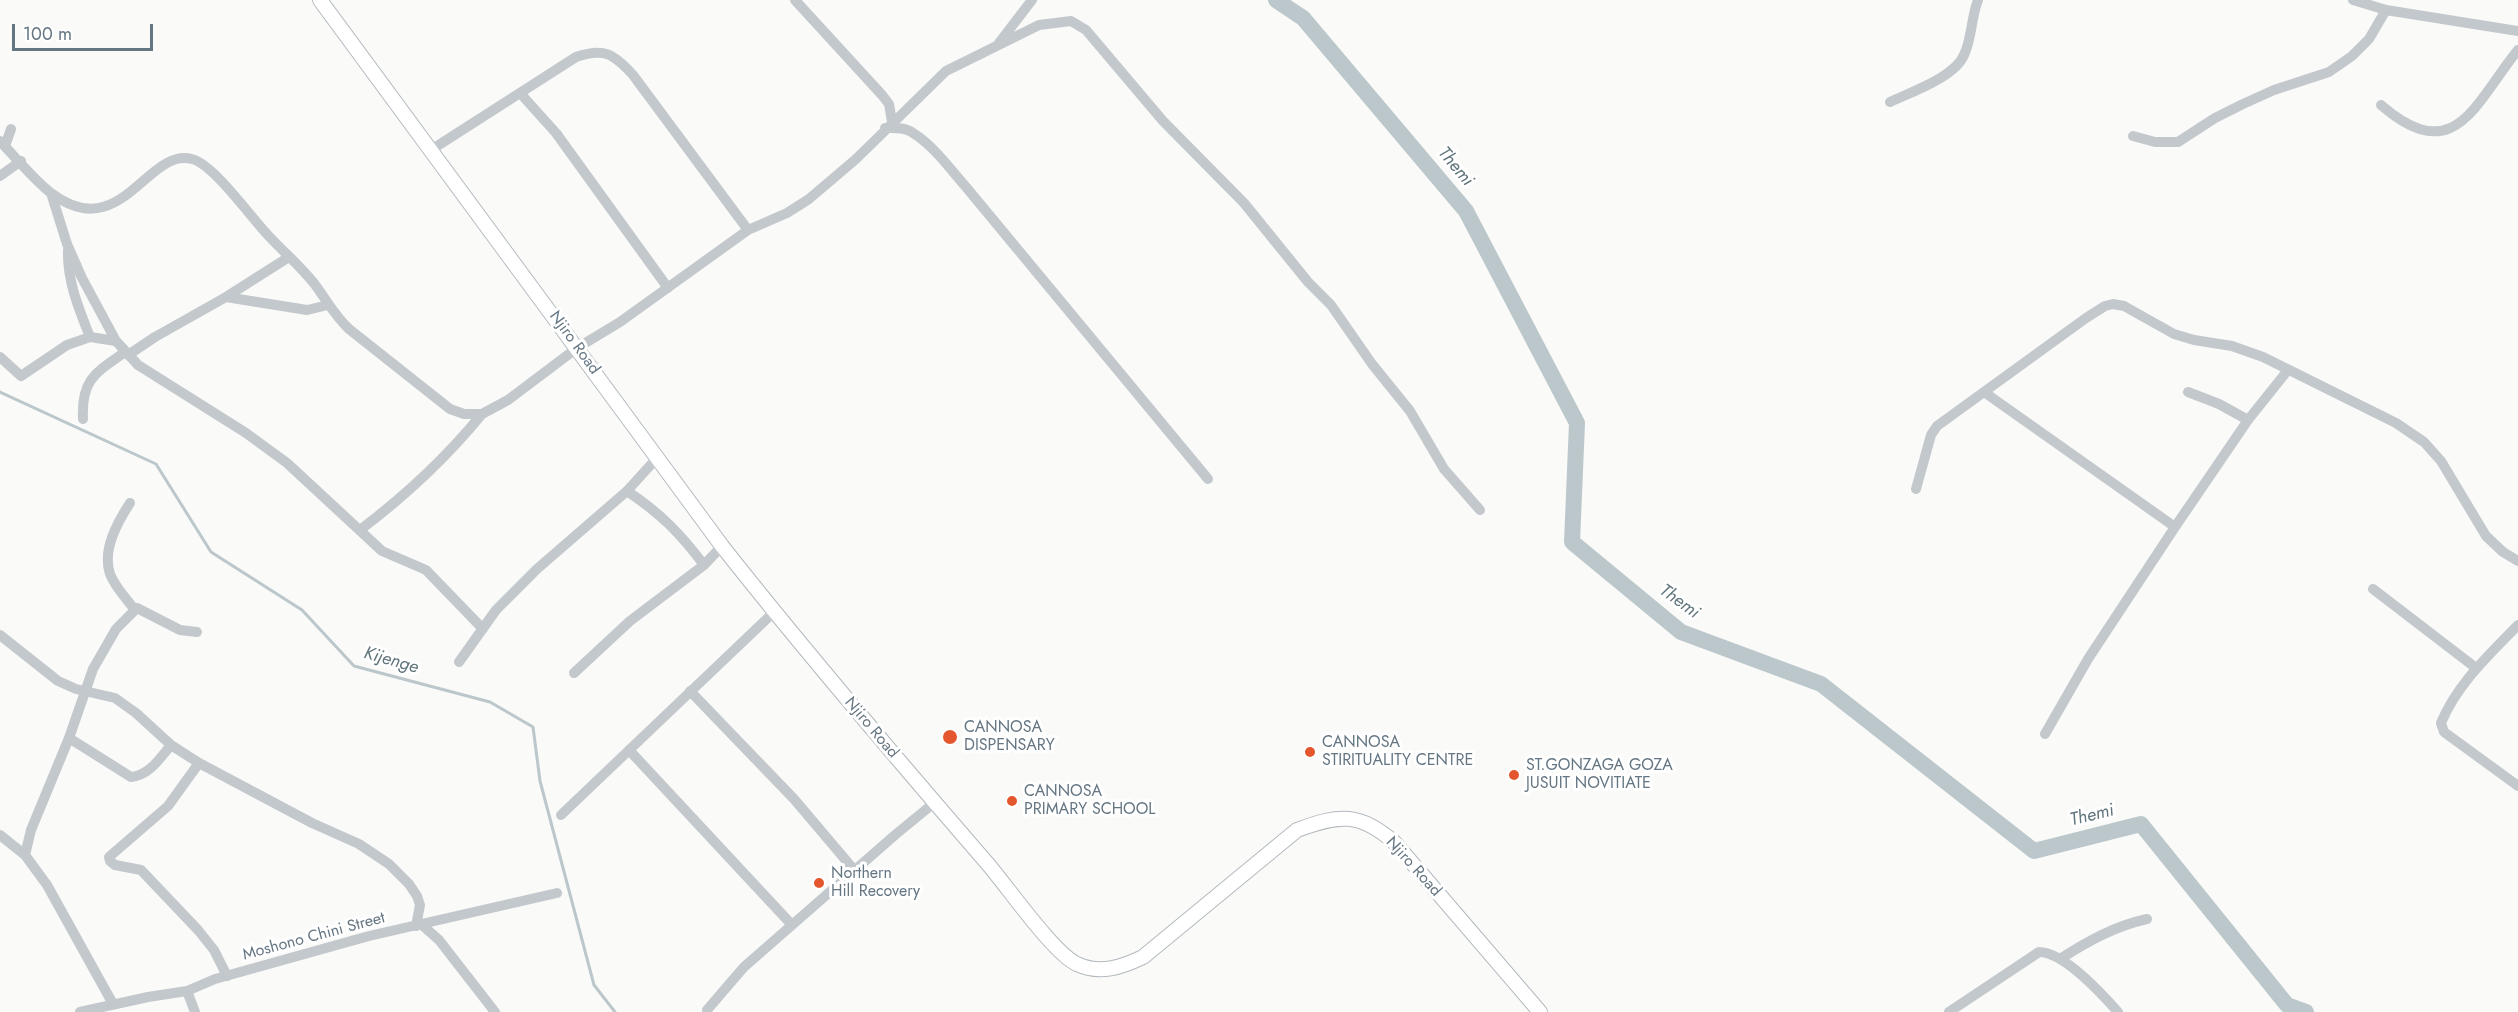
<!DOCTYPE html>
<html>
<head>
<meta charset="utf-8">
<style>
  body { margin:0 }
  #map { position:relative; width:2518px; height:1012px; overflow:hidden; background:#fafaf8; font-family:Jost,sans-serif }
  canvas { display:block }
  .scale { position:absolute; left:12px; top:24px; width:141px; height:27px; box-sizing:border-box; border:3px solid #657683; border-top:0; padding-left:8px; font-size:18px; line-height:21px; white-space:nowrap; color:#657683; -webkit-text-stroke:4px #fff; paint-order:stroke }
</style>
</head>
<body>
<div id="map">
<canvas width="2518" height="1012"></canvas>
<div class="scale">100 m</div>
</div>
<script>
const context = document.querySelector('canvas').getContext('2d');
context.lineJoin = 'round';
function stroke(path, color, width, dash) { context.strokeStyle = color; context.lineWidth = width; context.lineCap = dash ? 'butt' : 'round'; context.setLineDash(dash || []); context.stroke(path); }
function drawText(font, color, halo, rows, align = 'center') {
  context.font = font + ' Jost,sans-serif'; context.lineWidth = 6; context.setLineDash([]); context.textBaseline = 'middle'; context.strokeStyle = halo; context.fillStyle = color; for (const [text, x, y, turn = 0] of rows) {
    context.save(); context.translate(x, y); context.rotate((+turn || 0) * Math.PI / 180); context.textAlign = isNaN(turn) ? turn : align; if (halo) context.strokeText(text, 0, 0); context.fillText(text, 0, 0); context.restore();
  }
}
const stream = new Path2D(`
  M0,392L156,464L211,552L302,610L354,666L490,702L533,727L540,781L594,985L615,1012`);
const river = new Path2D(`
  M1276,0L1303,18L1466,211L1577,423L1572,542L1681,632L1821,684L2034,851L2141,824L2287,1005L2306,1012`);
const street = new Path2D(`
  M795,0L882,95L889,104L892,122
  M2353,0L2386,10L2518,31
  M999,43L1032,0
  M520,93L556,133L668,288
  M1890,102C1911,92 1955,77 1964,55C1972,38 1971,18 1978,0
  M2381,105C2455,169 2475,103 2518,50
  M885,128C895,128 905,127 913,133C934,146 950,169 966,187L1208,479
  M2133,136L2155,142H2178L2215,118L2243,104L2274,90L2329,72L2352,56L2369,39L2386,10
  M0,141C14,156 36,182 51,193C121,246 147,147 192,159C213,164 250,216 266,233C282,251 301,266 316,286C327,301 335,316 349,329L450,409L464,414H482L508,400L577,348L620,322L748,230L787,213L809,199L856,159L946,71L1039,25L1071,21L1086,30L1163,121L1244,203L1308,282L1331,305L1372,364L1410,411L1444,469L1480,510
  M5,146L11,129
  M431,150L576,57C604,47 614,54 633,75L748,230
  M0,176L21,161
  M51,193L67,244L82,278L116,341L138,365L246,433L287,463L382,551L426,570L483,629
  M68,250C67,281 79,309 90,337
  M226,297L307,310L328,305
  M128,355L155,337L226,297L289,257
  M0,357L21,376L67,345L90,337L116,341
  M1984,392L2175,527
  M2188,392L2219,404L2248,420
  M83,419C81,380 95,373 125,352
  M1916,489L1931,435L1937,426L2086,318L2105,306L2113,304L2124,306L2174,334L2194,340L2232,346L2263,357L2396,423L2424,442L2441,461L2486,536L2503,552L2518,561
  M627,491C660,513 680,533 704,565
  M130,503C117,523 102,550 110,574C115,587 126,598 134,609
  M360,530C405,496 446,458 482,414
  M2373,589L2476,668
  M2518,625C2489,655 2457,684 2441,723L2444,732L2518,786
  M0,635L58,681L76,689L115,698L136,713L171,745L199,763L312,823L359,844L389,864L409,884L417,896L420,905L416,926
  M459,662L496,610L537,569L627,491L656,459
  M574,673L630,621L704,565L722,546
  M690,691L794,799L855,871
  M2045,734L2088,659L2175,527L2248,420L2288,370
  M69,738L131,777C150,775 160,758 171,745
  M629,750L792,925
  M199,763L168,806L109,857L110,861L115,865L141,870L198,930L214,950L227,976
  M561,815L774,612
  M0,835L25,855L47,885L113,1004
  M25,855L31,830L69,738L93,669L116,629L137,608L180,630L197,632
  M422,925L439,940L495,1012
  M2060,959C2088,941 2115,926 2147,919
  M187,991L195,1012
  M707,1010L744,967L895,835L934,803
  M80,1012L148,997L187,991L215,979L369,936L557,893
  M1949,1012L2039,952C2064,952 2102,994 2118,1012`);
const secondary = new Path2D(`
  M320,0L722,546C807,654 897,759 987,863C1007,886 1054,954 1077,964C1100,975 1122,967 1143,957L1297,830C1340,814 1360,812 1395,843L1540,1012`);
const markers = [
  [950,737,8,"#e4572e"],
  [1310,752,6,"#e4572e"],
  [1514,775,6,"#e4572e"],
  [1012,801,6,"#e4572e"],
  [819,883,6,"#e4572e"]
];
const streetNames = [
  ["Njiro Road",574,343,54],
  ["Njiro Road",871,728,50],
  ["Njiro Road",1413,867,48],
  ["Moshono Chini Street",314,937,-15]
];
const poiNames = [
  ["CANNOSA",964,728],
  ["DISPENSARY",964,746],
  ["CANNOSA",1322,743],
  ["STIRITUALITY CENTRE",1322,761],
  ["ST.GONZAGA GOZA",1526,766],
  ["JUSUIT NOVITIATE",1526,784],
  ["CANNOSA",1024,792],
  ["PRIMARY SCHOOL",1024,810],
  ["Northern",831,874],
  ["Hill Recovery",831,892]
];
const waterNames = [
  ["Themi",1455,167,50],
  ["Themi",1679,602,36],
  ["Kijenge",391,661,16],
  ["Themi",2092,816,-14]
];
stroke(stream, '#bbc7cb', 3);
stroke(river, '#bbc7cb', 16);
stroke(secondary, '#b3babf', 16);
stroke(street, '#c3c8cc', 10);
stroke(secondary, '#fff', 14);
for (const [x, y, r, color] of markers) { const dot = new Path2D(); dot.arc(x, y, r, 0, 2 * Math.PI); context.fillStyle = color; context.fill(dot); stroke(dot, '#fff', 2); }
drawText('16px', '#657683', '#fff', streetNames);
drawText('16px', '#657683', '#fff', poiNames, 'left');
drawText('italic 18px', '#60757c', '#fff', waterNames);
</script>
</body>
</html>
